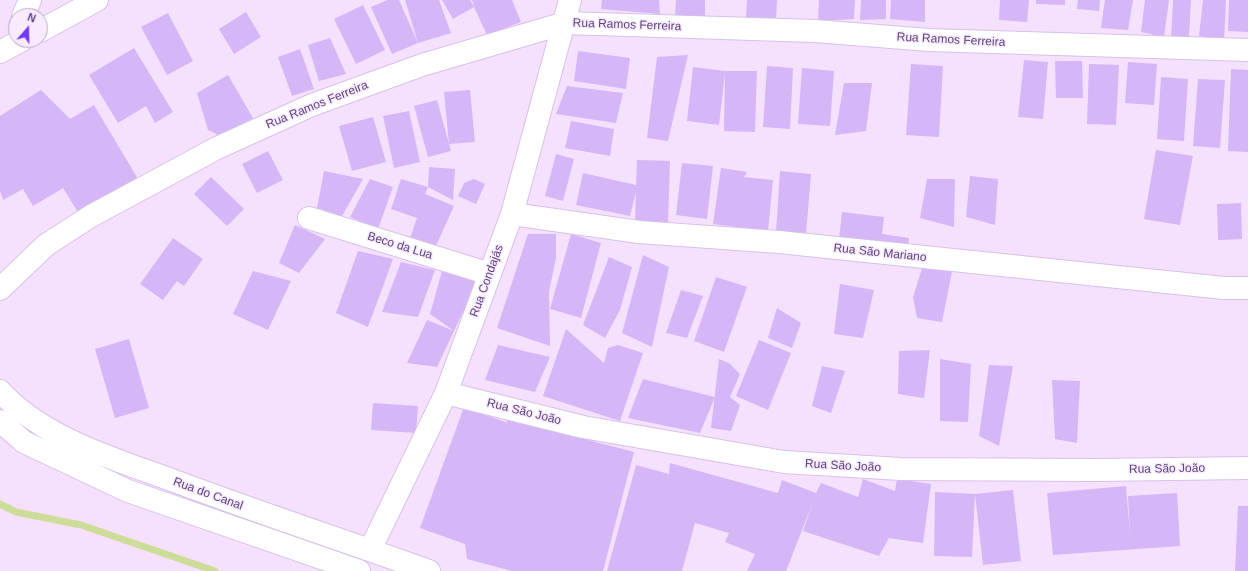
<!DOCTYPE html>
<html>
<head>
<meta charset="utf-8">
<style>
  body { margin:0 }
  #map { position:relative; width:1248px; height:571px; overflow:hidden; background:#f5e1fe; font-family:Arial,sans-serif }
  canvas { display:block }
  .north { position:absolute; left:8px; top:8px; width:40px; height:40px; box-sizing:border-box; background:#f8eaff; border:1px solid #b9a8c9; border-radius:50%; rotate:20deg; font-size:11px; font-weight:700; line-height:16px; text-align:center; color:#5b4578 }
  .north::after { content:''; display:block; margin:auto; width:14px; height:18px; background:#723af5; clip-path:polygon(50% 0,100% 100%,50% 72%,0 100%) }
</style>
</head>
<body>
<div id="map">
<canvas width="1248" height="571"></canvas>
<div class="north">N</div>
</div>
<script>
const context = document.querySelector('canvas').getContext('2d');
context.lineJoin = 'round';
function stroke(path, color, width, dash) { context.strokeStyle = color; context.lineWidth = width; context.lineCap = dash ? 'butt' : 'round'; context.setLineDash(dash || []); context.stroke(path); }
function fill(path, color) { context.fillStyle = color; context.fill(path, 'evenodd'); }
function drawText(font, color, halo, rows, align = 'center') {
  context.font = font + ' Arial,sans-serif'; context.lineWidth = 3; context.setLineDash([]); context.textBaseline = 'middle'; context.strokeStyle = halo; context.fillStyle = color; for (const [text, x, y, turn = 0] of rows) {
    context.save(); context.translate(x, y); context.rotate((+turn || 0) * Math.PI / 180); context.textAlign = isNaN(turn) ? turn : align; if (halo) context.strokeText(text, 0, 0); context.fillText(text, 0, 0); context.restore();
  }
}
const stream = new Path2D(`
  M0,504L16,512L81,525L215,571`);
const building = new Path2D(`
  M387,0H399L418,43L405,0H439L451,33L418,43L392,54L371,7Z
  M442,0H470L474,7L472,0H512L521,22L487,35L474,7L453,19Z
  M602,0H659L660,14L601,9Z
  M676,0H705V16H675Z
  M747,0H777L776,19L746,17Z
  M819,0H855L854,19L818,21Z
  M861,0H886V19L860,20Z
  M891,0H925V22L890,19Z
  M1000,0H1029L1027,22L999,20Z
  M1036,0H1065V5L1036,4Z
  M1078,0H1100L1099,11L1077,9Z
  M1105,0H1133L1128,30L1101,28Z
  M1145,0H1169L1164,37L1141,32Z
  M1173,0H1191L1189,37L1171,40Z
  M1203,0H1226L1224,42L1199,36Z
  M1229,0H1248V32L1228,31Z
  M363,5L385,50L356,64L334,19Z
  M246,12L261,37L234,54L219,29Z
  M168,13L193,61L167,75L141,27Z
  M330,38L346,74L319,81L308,45Z
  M134,48L173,112L155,123L146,106L118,123L89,75Z
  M300,49L314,89L292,96L278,57Z
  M578,51L630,58L626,89L574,81Z
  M688,55L668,141L647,138L657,57Z
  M1024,60L1048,62L1043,119L1018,117Z
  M1055,61H1082L1083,98H1056Z
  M1128,62L1157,64L1154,105L1125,103Z
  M911,64L943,66L939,137L906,135Z
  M1089,64L1119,65L1116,125L1087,124Z
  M767,66L793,68L790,129L763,127Z
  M693,67L725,71H757L755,132L724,131L725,73L719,125L687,121Z
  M802,68L834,71L830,126L798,124Z
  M1231,69L1248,70V152L1228,151Z
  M228,75L253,118L221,136L208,130L197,93Z
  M1161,77L1188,79L1184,141L1157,139Z
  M1198,79L1225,80L1220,148L1193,146Z
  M844,83H872L866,131L835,135Z
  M567,86L623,93L616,123L556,114Z
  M41,90L70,119L94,105L138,179L79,214L63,188L33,206L23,189L3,200L0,191V116Z
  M470,90L475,142L449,144L444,92Z
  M437,100L451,151L428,157L414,106Z
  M409,111L420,162L394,168L383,116Z
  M373,117L386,162L352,171L339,126Z
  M571,121L614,129L610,156L565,148Z
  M1156,150L1193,156L1180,225L1144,219Z
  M268,151L283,180L257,193L242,164Z
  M556,154L574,159L563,201L545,196Z
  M637,160L670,161L668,223L635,222L636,192L630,216L576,205L583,173L636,185Z
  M682,163L713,166L707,219L676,215Z
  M429,167L455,169L453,200L428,187L425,194L454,206L435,248L409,241L417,218L391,209L401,179L428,187Z
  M721,168L747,172L744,177L773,180L768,231L713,224Z
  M324,171L363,179L342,216L317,208Z
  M780,171L811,174L806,234L776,232Z
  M970,176L998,179L995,225L966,217Z
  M211,177L244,209L227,226L194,194Z
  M370,179L393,187L378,229L350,217Z
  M474,179L485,184L476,204L458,196L464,183Z
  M927,179H955L954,227L920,218Z
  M1241,203L1242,239L1218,240L1217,204Z
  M842,212L884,217L882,234L909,238L908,248L839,239Z
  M295,225L325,239L299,273L279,263Z
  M528,234H556V258L549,292L550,346L497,328Z
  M571,234L601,243L581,318L550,309Z
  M173,238L203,259L184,286L177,281L163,300L140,284Z
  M358,251L393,259L368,327L336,313Z
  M643,255L669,267L652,347L622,333Z
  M609,257L632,267L620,310L605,338L583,325Z
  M401,262L435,270L418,317L382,312Z
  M924,262L953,267L942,322L917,318L913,297Z
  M253,271L291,281L268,330L233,314Z
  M442,271L468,278H479L454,331L437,367L407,363L427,320L454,331L430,314Z
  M716,277L747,287L724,352L694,341Z
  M840,284L874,290L863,338L834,334Z
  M681,290L703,296L687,338L666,333Z
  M777,308L801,323L792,348L768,338Z
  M566,329L604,363L608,348L618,345L643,353L620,421L543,396Z
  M129,339L149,408L115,418L95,349Z
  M759,340L791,353L768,410L736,396Z
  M498,345L550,357L535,392L485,380Z
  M930,350L924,398L898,394L899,351Z
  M719,359L729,363L740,374L730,397L740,405L731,431L711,428Z
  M940,359L971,364L968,422L940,421Z
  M989,365L1013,366L999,446L979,436Z
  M822,366L845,371L831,413L812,406Z
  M643,379L715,397L700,433L628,418Z
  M1052,380L1080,381L1077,443L1055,439Z
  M373,403L418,406L416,433L371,430Z
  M464,407L508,423L504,418L634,452L603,571H512L467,559L465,544L420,528Z
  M670,463L778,493L782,480L816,493L821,483L858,497L863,479L895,491L897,479L931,484L923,543L889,538L879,556L803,531L813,502L786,571H747L755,554L725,542L729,533L695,523L682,571H607L636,465L669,474Z
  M1126,486L1130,535L1128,496L1177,493L1180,546L1053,555L1047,493Z
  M1013,490L1021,561L983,565L975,494Z
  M935,492L975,494L972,557L934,556Z
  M1238,506H1248V571H1235Z`);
const minor = new Path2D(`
  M23,16L30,0
  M40,31L97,0
  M0,52L22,40
  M512,214L639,232L779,242L1224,288H1248
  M309,218L490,274
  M0,289L46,245L91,216L217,148L312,105L422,65L565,23L815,31L929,40L1248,50
  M0,391C43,439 118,460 177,482C260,513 345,541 429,571
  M446,393L583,427L784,462L901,469L1096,470L1248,468
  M0,421L24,442L128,491L359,571
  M370,550L446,393L512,214L570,0`);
const streetNames = [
  ["Rua Ramos Ferreira",627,25,2],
  ["Rua Ramos Ferreira",951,40,3],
  ["Rua Ramos Ferreira",317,105,-22],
  ["Beco da Lua",400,246,17],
  ["Rua São Mariano",880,253,6],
  ["Rua Condajás",487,281,-70],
  ["Rua São João",524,412,14],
  ["Rua São João",843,466,3],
  ["Rua São João",1167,469,-1],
  ["Rua do Canal",208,494,20]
];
stroke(stream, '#cddd99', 7);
fill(building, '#d5b6f7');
stroke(minor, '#d7c1e9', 24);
stroke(minor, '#fff', 22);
drawText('12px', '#5b4578', '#f8eaff', streetNames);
</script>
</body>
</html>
